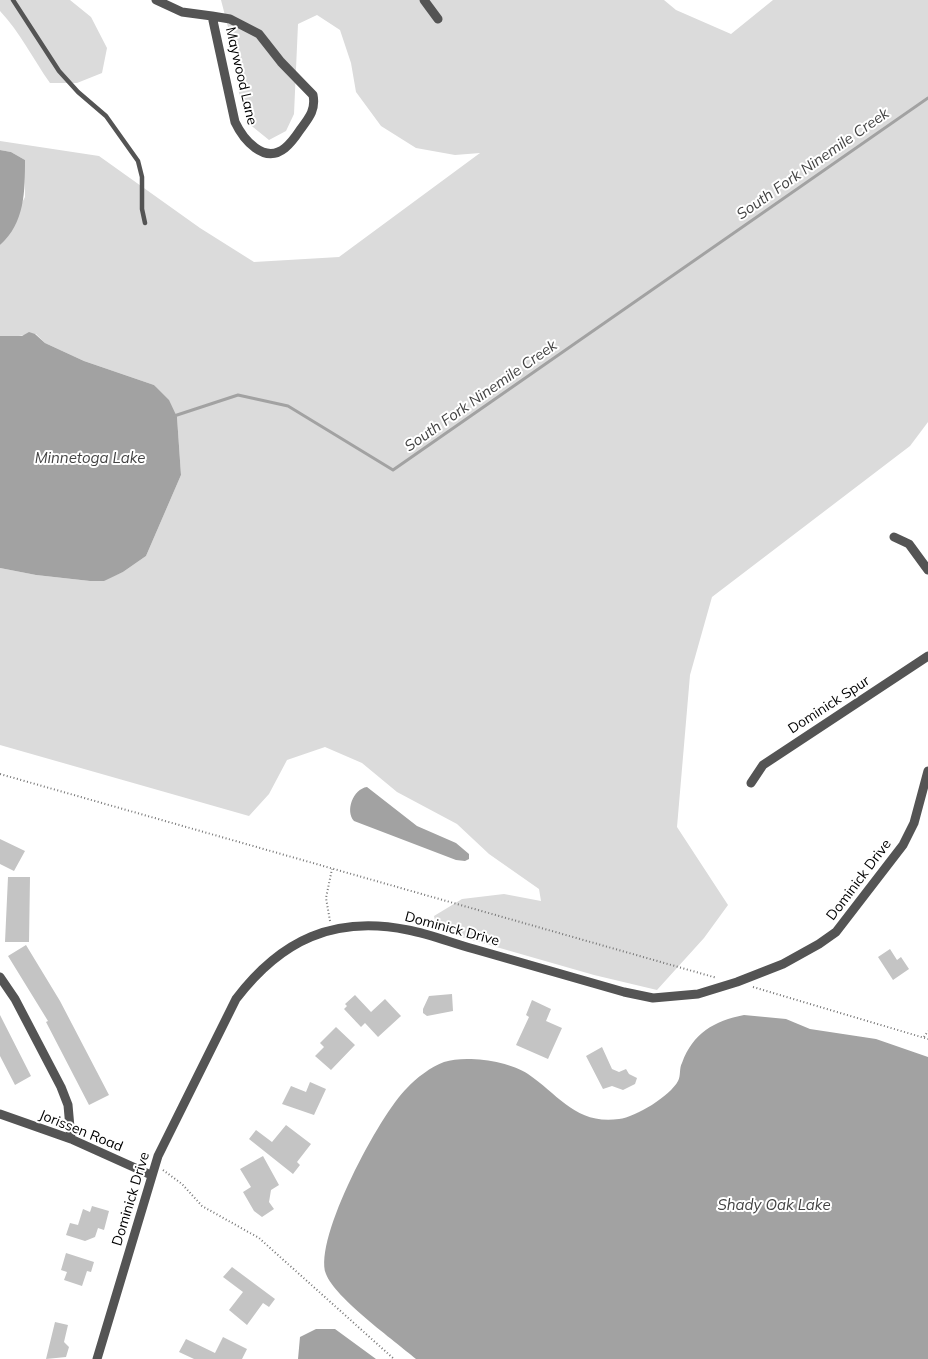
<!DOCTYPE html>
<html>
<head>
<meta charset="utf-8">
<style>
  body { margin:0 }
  canvas { display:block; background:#fff }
</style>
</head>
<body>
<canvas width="928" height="1359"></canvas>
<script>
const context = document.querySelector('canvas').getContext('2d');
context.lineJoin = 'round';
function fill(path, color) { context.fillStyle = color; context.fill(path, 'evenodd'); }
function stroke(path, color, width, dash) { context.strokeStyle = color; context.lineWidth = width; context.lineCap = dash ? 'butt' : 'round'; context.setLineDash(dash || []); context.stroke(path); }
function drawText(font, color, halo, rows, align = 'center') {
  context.font = font + ' Mulish,sans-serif'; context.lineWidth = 4; context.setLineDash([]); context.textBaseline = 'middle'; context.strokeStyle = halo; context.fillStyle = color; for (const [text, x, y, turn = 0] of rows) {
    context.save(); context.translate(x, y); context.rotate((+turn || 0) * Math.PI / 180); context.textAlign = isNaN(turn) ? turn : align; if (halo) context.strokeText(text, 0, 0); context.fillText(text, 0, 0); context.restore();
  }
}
const green = new Path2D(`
  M0,0H70L91,17L107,48L102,73L77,83H50C33,59 20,32 0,11Z
  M221,0H664L676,10L731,34L773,0H928V422L910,446L712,597L690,675L677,827L728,905L704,938L657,990L594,975L437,930L434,916L462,899L504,894L541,901L539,889L489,854L457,824L397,792L362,763L325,747L287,760L269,794L249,816L0,745V568L36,575L90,581L104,580L123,572L146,556L181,475L177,417L154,385L84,361L45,343L36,334L10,337L0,336V245L25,197V160L11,152L0,150V141L99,156L200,228L254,262L339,257L480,153L455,155L416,148L381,126L356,92L351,63L340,30L317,15L298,24L294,114L286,131L269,140L248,123L239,93L235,54Z`);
const water = new Path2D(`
  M0,150L11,152L25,160C25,191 25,223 0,245Z
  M29,332L35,334L45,343L84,361L154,385L169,400L177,417L181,475L146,556L123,572L104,581H90L36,575L0,568V336H22Z
  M367,787L417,826L456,843L469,854V859L465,861L456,860L354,821C345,811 353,789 367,787Z
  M744,1015L786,1019L810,1029L876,1039L928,1057V1359H416C395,1341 335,1298 326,1274C313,1239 380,1114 407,1088C415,1079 432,1066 444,1062C466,1055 509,1061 528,1074C559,1095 576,1125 619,1119C636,1117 670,1096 678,1081C681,1076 679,1068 682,1063C693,1033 714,1021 744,1015Z
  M316,1329H335L376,1359H298L300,1337Z`);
const stream = new Path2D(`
  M174,416L238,395L288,406L393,470L928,98`);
const building = new Path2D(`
  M0,839L25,851L14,871L0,864Z
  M8,877H30L29,942H5Z
  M26,945L60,1001L109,1095L89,1105L46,1022L48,1021L8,956Z
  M890,949L897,960L901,957L909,969L893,980L878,957Z
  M452,994L453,1011L427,1016L423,1013V1009L429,996Z
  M355,995L371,1012L385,999L401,1016L378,1037L365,1023L361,1027L344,1009L347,1006L345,1004Z
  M532,1000L551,1009L546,1021L562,1028L548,1059L516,1045L529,1017L526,1015Z
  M0,1015L31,1076L15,1085L0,1056Z
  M336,1027L355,1045L331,1070L315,1056L324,1047L320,1043Z
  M602,1047L612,1069L619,1072L626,1069L629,1074L637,1078L635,1084L623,1090L612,1086L603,1089L586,1056Z
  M310,1082L326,1089L314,1115L282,1104L291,1086L306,1092Z
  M286,1125L311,1144L297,1162L300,1165L293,1174L249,1139L256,1130L272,1142Z
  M263,1156L279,1185L271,1190L269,1202L274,1209L262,1217L254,1211L243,1192L251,1187L240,1169Z
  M92,1206L109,1211L104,1230L98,1228L95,1237L85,1241L66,1235L70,1223L78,1225L83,1209L90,1212Z
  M66,1253L94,1262L91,1272L87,1271L82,1286L64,1280L67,1272L61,1270Z
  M232,1267L275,1299L269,1307L263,1303L247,1325L229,1310L243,1292L223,1277Z
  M55,1322L68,1325L64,1342L69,1347L66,1357L46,1359Z
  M223,1337L247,1349L242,1359H194L179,1352L186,1339L215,1353Z`);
const path = new Path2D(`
  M0,774L717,978
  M330,921L326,898L332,869
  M753,987L928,1039
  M924,1037L928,1031
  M163,1170L182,1184L202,1206L259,1238L394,1359`);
const service = new Path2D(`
  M13,0L59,71L78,92L106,116L138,161L142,177V209L145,223`);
const minor = new Path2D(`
  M156,0L182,12L212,16
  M424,0L438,19
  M212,16L230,19L259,34L281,62L313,95C316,110 309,118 300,130C296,136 291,143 285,148C264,165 243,139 235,122Z
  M894,537L909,544L928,570
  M751,783L763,765L928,656
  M0,977L15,999L61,1087L68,1105L71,1139
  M0,1114L71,1139L151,1175
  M97,1359L158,1156L236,999C281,940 334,915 408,930C430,934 452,943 474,949C524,963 574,978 624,992L653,998L698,994L737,982L783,964L819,944L836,932L903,845L914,823L928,771`);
const streetNames = [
  ["Maywood Lane",241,76,77],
  ["Dominick Spur",829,705,-33],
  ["Dominick Drive",859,880,-53],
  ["Dominick Drive",452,929,15],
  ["Jorissen Road",81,1131,22],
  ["Dominick Drive",131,1199,-73]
];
const waterNames = [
  ["South Fork Ninemile Creek",813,164,-35],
  ["South Fork Ninemile Creek",481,396,-35],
  ["Minnetoga Lake",90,458],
  ["Shady Oak Lake",774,1205]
];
fill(green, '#dbdbdb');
fill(water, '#a2a2a2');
stroke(stream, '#a2a2a2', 3);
fill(building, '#c4c4c4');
stroke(path, '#767676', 2, [1, 2.5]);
stroke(service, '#545454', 4.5);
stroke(minor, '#545454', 9);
drawText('14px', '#000', '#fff', streetNames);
drawText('italic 15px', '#434343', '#fff', waterNames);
</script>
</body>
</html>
